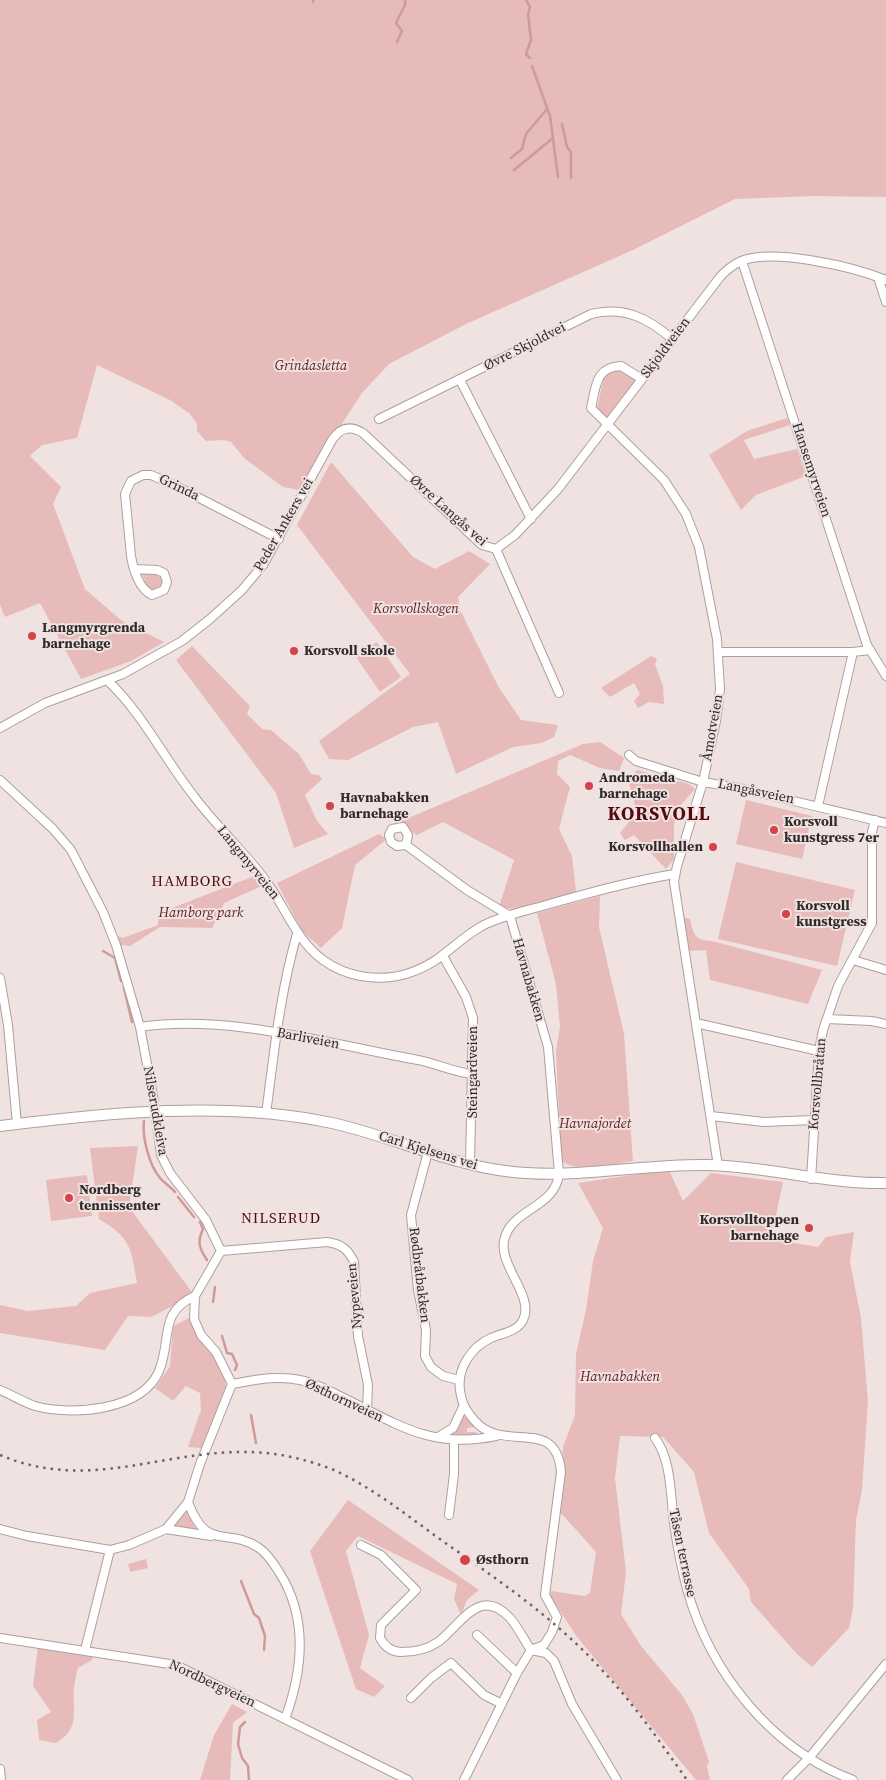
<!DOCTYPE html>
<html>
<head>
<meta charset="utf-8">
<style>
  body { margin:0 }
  canvas { display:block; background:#f0e2e1 }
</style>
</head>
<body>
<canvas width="886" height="1780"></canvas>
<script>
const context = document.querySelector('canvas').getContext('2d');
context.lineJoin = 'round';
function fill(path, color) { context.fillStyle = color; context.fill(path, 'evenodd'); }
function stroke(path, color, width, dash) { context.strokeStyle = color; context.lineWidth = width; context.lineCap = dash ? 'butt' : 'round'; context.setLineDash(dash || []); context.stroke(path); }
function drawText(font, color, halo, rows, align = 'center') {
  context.font = font + ' "Source Serif 4",serif'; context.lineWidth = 4; context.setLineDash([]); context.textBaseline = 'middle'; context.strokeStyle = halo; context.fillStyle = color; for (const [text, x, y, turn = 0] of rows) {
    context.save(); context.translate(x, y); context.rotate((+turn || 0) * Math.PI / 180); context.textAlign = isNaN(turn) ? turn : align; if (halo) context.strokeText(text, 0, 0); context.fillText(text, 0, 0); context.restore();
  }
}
const green = new Path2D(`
  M0,0H886V197L814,196L735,199L633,250L466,324L389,364L362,393L299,490L283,487L244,458L231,442L224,440L206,441L197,431V424L190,414L170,400L97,365L77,438L42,445L30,456L61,487L53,504L85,589L122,621L164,642L131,661L81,679L40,603L5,617L0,605Z
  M621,369L636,378L635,382L607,418H604L597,408L605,373Z
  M787,418L790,425L744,440L754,459L797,449L806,476L756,495L741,510L709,455L747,431Z
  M331,462L413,557L435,569L469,551L490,564L458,597L460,610L498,686L521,720L558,725L554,737L541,743L513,747L456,774L438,722L413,727L348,760L329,759L319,741L410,674L297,525Z
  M142,573L159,575L163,580L162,587L152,591L147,587Z
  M377,642L401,677L380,692L356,657Z
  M192,646L250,706L247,714L262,729L271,730L299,754L311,774L319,775L322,779L305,795L317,821L328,834L294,848L276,793L176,660Z
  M651,656L657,659L655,664L663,686L664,704L649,702L638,708L634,701L640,694L634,683L610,697L601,688Z
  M600,742L624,758L619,771L600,768L570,755L558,761L557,774L570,787L559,829L572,856L576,892L514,909L499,907L514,860L443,822L417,835L399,822L583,744Z
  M637,770L689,784L695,789L678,808L674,825V859L666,869L634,835L625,840L620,833C639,811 637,808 628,781Z
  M746,800L812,816L802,859L736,844Z
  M379,834L387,839L355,865L342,928L321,948L302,931L277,883Z
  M736,862L855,890L837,966L718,939Z
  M257,875L264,885L224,903L212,928L160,927L130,946L121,945L118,936L123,938L158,925L159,913Z
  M600,896L599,927L624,1034L633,1161C611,1164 579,1175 561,1160L556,1051L560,1027L556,984L537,913Z
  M681,917L690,919C694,935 694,940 712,941L822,970L808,1004L710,980L706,950L687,951Z
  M138,1146L129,1207L194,1295L151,1317L128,1316L105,1350L0,1333V1305L28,1311L76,1306L90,1293L137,1283C131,1248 131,1238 99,1219L90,1148Z
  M652,1172H670L683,1201L711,1173L783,1182L771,1239L777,1240L818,1247L826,1237L854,1232L850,1262L861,1318L868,1401L862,1490L856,1520L853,1609L849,1628L812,1667L796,1653L751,1602L749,1589L709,1533L694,1472L663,1437L620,1436L615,1478L626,1572L621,1614L641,1646L682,1695L693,1714L709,1762L707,1766L710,1780H696L577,1637L551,1597V1591L584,1596L590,1593L596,1552L560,1512L563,1447L575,1415L576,1354L586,1310L593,1261L603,1228L578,1183Z
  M87,1175L92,1216L51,1221L46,1180Z
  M189,1318C200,1337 227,1368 226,1390C226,1407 209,1433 202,1448L188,1447L201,1410L200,1393L186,1386L173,1401L155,1388L170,1366L173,1326Z
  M464,1416L475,1427L467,1428V1432H476L478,1435L451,1436Z
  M348,1500L479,1590L467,1600L461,1615L454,1599L457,1584L358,1536L346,1551L369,1635L360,1668L385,1686L374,1697L356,1689L310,1551Z
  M186,1511L196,1529V1530L177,1528L175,1523Z
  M146,1559L148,1568L130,1572L128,1564Z
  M38,1647L94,1655L92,1660L78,1668C76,1675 75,1681 74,1688C72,1712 81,1728 56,1743L39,1740L37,1720L51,1712L33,1686Z
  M232,1704L247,1712L233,1723L230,1780H200L214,1735Z`);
const stream = new Path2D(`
  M313,0V2
  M526,0L530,7L528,14L531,40L526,54L530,58
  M397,42L402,31L396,23L405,5V0
  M532,66L550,116L558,177
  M562,124L567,147L571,152V178
  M511,158L522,149L526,134L547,109
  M514,170L553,138
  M103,951L115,958L121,981
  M124,988L132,1022
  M144,1121C142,1137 149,1165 160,1178C165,1184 171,1187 175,1192
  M178,1197L194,1217
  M200,1222L203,1229C197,1242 199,1248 207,1260
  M213,1302L215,1287
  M222,1336L227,1353L232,1354L237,1365L235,1370
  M251,1415L256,1443
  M241,1581L254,1614L259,1618L265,1636L264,1650
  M245,1722L240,1727L238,1744L242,1758L248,1766L249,1780`);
const minor = new Path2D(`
  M742,261L867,645L886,676
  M878,277L886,302
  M642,379L621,366C595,367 596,387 591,408L664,480L686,514L699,547L717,639L720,689L716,721L703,782L677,866L674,882L718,1166
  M460,380L531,519
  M379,419L591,314C624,306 648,318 672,339
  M496,549L559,693
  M134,569L157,570L164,573L167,582L164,590L152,595C139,589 133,569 131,556L125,494L131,481L143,475H151L172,484L279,539
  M719,652H853L870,650
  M108,681C142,713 164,758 193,795C215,825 244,851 266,881C286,908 296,940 323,960C346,977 378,982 406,974C442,963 452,943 482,926C501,916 525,911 546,905C588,893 631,881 675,874
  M0,728L45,703L123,674L182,641L210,619L242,590L263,565L332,440C340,428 350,425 363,433L482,545L496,549L515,535L558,489L720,277C726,270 733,265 741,261C774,248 854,267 886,280
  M629,755L636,761L703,782L739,788L886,823
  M0,780L53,829L71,850L103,912L116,945L140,1027L153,1096L161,1155L170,1173L206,1220L221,1251L195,1296L194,1319L201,1335L216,1352L232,1384L200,1464L188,1502
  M818,806L853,652
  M406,845L397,846L391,842L389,835L392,829L403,827L408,835L406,845L467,890L510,916L548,1047L559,1173C556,1209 510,1208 504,1241C499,1266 535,1297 523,1320C517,1332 502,1333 491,1338C471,1347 457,1369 460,1390C462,1404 465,1409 474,1420C503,1455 556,1414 561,1472L545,1595L557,1617L552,1632L544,1645L531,1650L517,1673L464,1780
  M443,956L466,997L473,1018L470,1165
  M853,960L886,970
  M0,978L8,1025L17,1124
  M827,1019L872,1021L886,1024
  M696,1023L819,1051
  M140,1027C230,1014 329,1044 418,1060C435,1063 456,1073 473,1074
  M266,1114C274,1053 280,993 297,934
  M711,1116L764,1122L814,1120
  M428,1152L411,1215L418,1290L426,1330L425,1356L431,1367L443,1376L459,1380
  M811,1179L819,1051L823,1030L838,986L872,923V832L875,820
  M221,1251L327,1242C341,1244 348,1249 354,1262L358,1336L368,1385L367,1410
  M232,1384C255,1380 277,1375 300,1380C316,1383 331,1392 346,1399C400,1426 433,1449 496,1436
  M0,1390C12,1395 23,1402 35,1406C72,1416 142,1411 159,1371C172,1340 158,1312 195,1296
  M438,1437L453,1428L463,1407
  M655,1438C673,1462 670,1501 675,1530C678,1550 682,1570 687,1589C710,1672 771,1749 853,1780
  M449,1515L454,1474V1441
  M0,1529L27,1536L110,1550L129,1545L166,1529L188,1502C207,1553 226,1526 259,1548C268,1554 274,1564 279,1572C308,1617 303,1670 285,1719
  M166,1529L211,1536
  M361,1545L381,1555L416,1590L381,1625L380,1638C385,1647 391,1652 401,1652C414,1652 428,1649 438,1642C461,1625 479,1585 510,1618C518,1627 524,1640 531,1650L546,1653L554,1661L572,1704L617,1780
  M477,1635L517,1673
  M0,1638L176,1665L408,1780
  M85,1650L110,1550
  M411,1698L431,1678L451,1663L484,1695L502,1704
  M0,1769L1,1780
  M787,1780L809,1758L886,1664`);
const major = new Path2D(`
  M0,1126C106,1113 226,1100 332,1123C391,1136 445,1163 505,1171C572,1180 640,1164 707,1165C767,1166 825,1184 886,1183`);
const rail = new Path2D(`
  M0,1455C88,1492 159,1451 246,1452C276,1452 306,1459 334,1470C371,1487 404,1513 437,1537C495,1578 554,1617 602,1670C634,1704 660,1742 687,1780`);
const markers = [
  [32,636,5,"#d34349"],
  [294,651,5,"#d34349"],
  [589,786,5,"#d34349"],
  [330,806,5,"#d34349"],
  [774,830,5,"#d34349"],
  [713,847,5,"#d34349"],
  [786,914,5,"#d34349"],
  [69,1198,5,"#d34349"],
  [809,1228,5,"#d34349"],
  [465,1560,6,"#d34349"]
];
const streetNames = [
  ["Øvre Skjoldvei",525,347,-27],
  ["Skjoldveien",666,348,-53],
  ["Hansemyrveien",811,470,72],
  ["Grinda",179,488,26],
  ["Øvre Langås vei",448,511,42],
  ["Peder Ankers vei",284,525,-60],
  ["Åmotveien",713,728,-80],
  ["Langåsveien",756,792,12],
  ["Langmyrveien",248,863,51],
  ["Havnabakken",528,980,74],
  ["Barliveien",308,1039,11],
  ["Steingardveien",473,1072,-90],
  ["Korsvollbråtan",818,1084,-85],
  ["Nilserudkleiva",155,1111,80],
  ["Carl Kjelsens vei",428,1151,17],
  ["Rødbråtbakken",419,1275,83],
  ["Nypeveien",355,1296,-95],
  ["Østhornveien",344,1401,25],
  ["Tåsen terrasse",682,1553,78],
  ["Nordbergveien",212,1684,25]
];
const parkNames = [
  ["Grindasletta",311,366],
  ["Korsvollskogen",416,609],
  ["Hamborg park",201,913],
  ["Havnajordet",595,1124],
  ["Havnabakken",620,1377]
];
const poiNames = [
  ["Langmyrgrenda",42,628],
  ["barnehage",42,644],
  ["Korsvoll skole",304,651],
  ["Andromeda",599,778],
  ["barnehage",599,794],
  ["Havnabakken",340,798],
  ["barnehage",340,814],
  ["Korsvoll",784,822],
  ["kunstgress 7er",784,838],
  ["Korsvollhallen",703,847,"right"],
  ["Korsvoll",796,906],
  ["kunstgress",796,922],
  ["Nordberg",79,1190],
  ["tennissenter",79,1206],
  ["Korsvolltoppen",799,1220,"right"],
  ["barnehage",799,1236,"right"],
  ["Østhorn",476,1560]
];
const neighbourhoodNames = [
  ["HAMBORG",192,882],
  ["NILSERUD",281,1219]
];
const districtNames = [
  ["KORSVOLL",659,815]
];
fill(green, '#e7bbb9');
stroke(stream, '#d09a97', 2.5);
stroke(minor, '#ac9f9e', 10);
stroke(major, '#ac9f9e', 12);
stroke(minor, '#fff', 8);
stroke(major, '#fff', 10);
stroke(rail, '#6c6363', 2.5, [2.5, 5]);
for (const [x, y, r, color] of markers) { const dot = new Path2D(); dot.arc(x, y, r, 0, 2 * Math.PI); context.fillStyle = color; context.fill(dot); stroke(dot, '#f0e2e1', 2); }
drawText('14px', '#302a2a', '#f0e2e1', streetNames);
drawText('italic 14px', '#5f1d1f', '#f0e2e1', parkNames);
drawText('bold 14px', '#302a2a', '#f0e2e1', poiNames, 'left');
context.letterSpacing = '1px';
drawText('15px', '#510b11', '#f0e2e1', neighbourhoodNames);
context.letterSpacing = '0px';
context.letterSpacing = '1px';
drawText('bold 19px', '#510b11', '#f0e2e1', districtNames);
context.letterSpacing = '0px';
</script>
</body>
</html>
